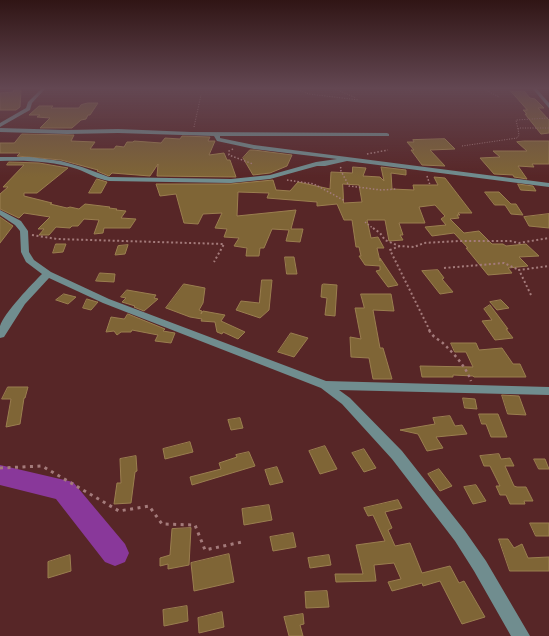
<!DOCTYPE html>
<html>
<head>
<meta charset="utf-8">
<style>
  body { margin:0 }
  canvas { display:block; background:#572627 }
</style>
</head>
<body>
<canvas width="549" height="636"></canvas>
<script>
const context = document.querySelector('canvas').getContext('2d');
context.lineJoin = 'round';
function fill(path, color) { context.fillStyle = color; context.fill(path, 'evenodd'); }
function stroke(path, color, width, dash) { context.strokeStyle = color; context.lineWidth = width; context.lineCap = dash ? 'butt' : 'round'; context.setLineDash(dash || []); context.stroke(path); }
const river = new Path2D(`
  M0,465L73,482L125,544L129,553L125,562L115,566L105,562L56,499L0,485Z`);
const building = new Path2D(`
  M14,90H21L20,107L16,110H0V93L13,92Z
  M511,91H524L530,98L535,99L544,108H538L549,120V133L541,134L525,114H527L523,110H527Z
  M88,103H98L90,115H88L86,119L81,120L72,128H40L50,118L37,117L40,115H29L39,106H53L51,108H79L81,105Z
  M22,134L74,135L71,141L95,142L90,149H114L116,146L124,147L127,142H133L134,141L161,143L165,138L180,139L182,136L210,137L208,141H215L209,155L224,153L227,160H230L236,177L157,176L158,164L150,176L112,173L109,176L97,171L98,170L61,160L17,156L20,153H0V143H14Z
  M445,139L455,149L430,150L445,166L422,165L411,150H414L407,142H414L413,140Z
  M524,141H549V164H532L534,167L518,166L527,179L514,177L513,175L494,174L480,158L500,157L493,151H527L517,142Z
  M250,150H254L292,155L287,166L270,173L253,175L243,158Z
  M9,162L39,163L68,168L37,193H24V196L52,203L50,204L67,208L70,207L79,209L85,204L110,207L109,208L117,209L116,210L126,211L121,218L136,219L130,228H104L103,233L94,234L99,220L84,219L78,226H72L70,228L56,227L49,235H39L44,229H38L50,217L24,213L19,218L0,209V194L8,187H3L24,165H7Z
  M353,167L366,168L363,176L380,177L384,181L381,167L406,170V175L391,173L392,189L414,190L413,185H438L434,177L445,178L472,213H458L460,215H457L459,218L450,219L464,233L479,231L492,244H503L506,246L526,244L539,256L519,257L528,266L508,268L512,273L488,275L466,248H468L454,233L432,236L425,227L446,225L441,219L445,216L435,205L419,207L425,223H399L403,235H400L403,240L389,241L385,220H367L371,238L378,237L384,248H377L380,261V258L398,285L388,287L376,271L380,270V266L365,265L359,256H361L359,247H356L352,220H344L337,204L317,206V202L267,198L269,193L238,192L237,216L296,210L291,229H303L300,242L286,241L289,230L272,229L264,248H260L259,256H246L247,248L234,246L239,238L224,237L227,229L215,228L222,213L203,214L198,224L184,223L176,194L160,196L156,184H231L273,180L276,190L290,191L298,182L330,189L331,172L352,173ZM343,184L359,185L362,202L344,203Z
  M97,179L107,182L101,193H89Z
  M518,184L533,186L536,191L521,190Z
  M485,192H499L511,204H516L523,215L511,214L505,205H495Z
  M549,214V228L529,226L524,217Z
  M0,217L13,226L0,243Z
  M56,244H66L63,252L53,253Z
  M128,245L125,254L115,255L118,246Z
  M285,257H294L297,274H287Z
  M438,270L444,278L442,279L453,292L440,294L422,271Z
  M100,273L115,274L114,282L96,281Z
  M262,280H272L269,310L260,318L236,310L241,301L259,303Z
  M184,284L205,288L203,303L199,310L202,311L201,314L203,311L225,315L221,321L245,332L238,339L223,332L222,334L217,332L215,322L201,321L202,319L190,317L166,308Z
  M324,284L337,285L335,316L325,315L327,298L321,297L322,285Z
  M127,290L156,295L154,298L158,299L144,311L134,307L135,306L122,302L126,298L121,297Z
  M64,294L76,297L68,304L56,300Z
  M361,294H391L394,311L373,310L380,348H383L392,379H373L369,358L351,357L350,337L361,339L355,308H364Z
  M87,299L97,302H98L91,310L83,308Z
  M501,300L509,308L497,310L490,302Z
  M490,305L508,329H506L513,338L495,340L482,321L492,320L484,309Z
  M128,314L165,329L163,331L175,333L171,343L155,341L158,335L132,330L131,332H121L117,335L114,331L106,332L111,317L124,319Z
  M291,333L308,338L294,357L278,352Z
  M451,343H476L479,350L502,348L513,364H520L526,377H474L473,376L453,375V377H422L420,366L473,367L466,352H455Z
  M8,387H28L25,398H24L20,424L6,427L11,399H2Z
  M502,395L519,396L526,415L508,414Z
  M463,398L475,399L477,409L465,408Z
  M479,414H498L507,437H491L486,424H482Z
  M450,416L455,426L462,425L467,434L436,437L443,448L427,451L418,434L400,430L435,424L433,418Z
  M240,418L243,428L231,430L228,420Z
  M190,442L193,452L165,459L163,449Z
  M325,446L337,469L320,474L309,451Z
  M364,449L376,468L364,472L352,453Z
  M249,452L255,466L192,485L190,477L221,469L219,463L237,457L236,455Z
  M499,454L501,459L510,458L514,466H505L514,486L517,487H526L533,501H524L525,504H510L506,495H500L496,486H500L490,466H484L480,456Z
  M136,456L137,471L135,472L131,503L114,504L117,483H121L120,459Z
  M534,459H545L549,469H539Z
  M277,467L283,482L270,485L265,470Z
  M439,469L452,486L440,491L428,474Z
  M476,485L486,501L473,504L464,487Z
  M398,500L402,508L385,512L392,528L388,530L395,546L410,543L422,573L450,566L459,583L464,581L485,617L462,624L440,581L423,586L422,583L392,591L388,582L401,579L394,563L374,565L376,581L336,582L335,574H363L356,545L385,541L373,515L368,516L364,508Z
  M269,505L272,520L244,525L242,509Z
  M530,523H549V536H536Z
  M191,528L189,565L168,569V564L160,566V558L170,555L172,529Z
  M293,533L296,547L273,551L270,537Z
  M499,539H508L514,548L522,544L528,558L549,557V571H510Z
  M229,554L234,582L194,591L191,563Z
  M70,555L71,571L48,578V562Z
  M329,555L331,565L310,568L308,558Z
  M327,591L329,607L306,608L305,592Z
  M187,606L188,621L164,626L163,610Z
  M222,612L224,627L199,633L198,618Z
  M303,614L304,624L300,625L303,636H289L284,617Z`);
const pathFar4 = new Path2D(`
  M293,88L309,94L359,100
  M333,88L356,98
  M407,88L412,93
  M482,88L499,97
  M194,127L201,95
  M518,129L516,120L549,118
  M462,146L517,138L519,135L518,129L520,128H549`);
const pathFar3 = new Path2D(`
  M233,149L229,151V155L253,164
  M367,154L388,150
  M341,167L340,169L349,186L381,190L397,189
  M427,176L430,185
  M287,180L314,184L345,201
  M365,222L374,229`);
const pathFar2 = new Path2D(`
  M373,228L380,233L385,240L399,246L414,247L424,243L458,241H510L519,243L549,238
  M32,235L57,239L224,244L214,262
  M400,246L390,250L430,331
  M444,268L504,263L519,270
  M531,295L519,270L549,266`);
const pathFar1 = new Path2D(`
  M429,330C433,338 439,339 445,345C455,355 466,367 471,381`);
const path = new Path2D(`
  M0,468L42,466L119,511L149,506L162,524L195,525L205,550L242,542`);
const minor = new Path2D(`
  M42,88H46L32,103L30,110L0,127V123L26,108L28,102Z
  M532,88H536L549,103V108Z
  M0,128L67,130L118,129L191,132L387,133L389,134V136H220V138L254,145L549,183V187L347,161L325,166H317L270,179L231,183L109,181C97,179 88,173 77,169C52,161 26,160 0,161V157H30L61,161L82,167L109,177L231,179L270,175L316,162L337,159L254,149L217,141L214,136L118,133L67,134L0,132Z
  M0,210L21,221L28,231L29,252L34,260L51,272L109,299L326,381L549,387V395L339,390L350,398L402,451L465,531L486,561L530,636H511L474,571L455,541L392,459L342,404L321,388L103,303L49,278L25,304L4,337L0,338C0,335 0,329 0,326C4,313 32,284 42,274L26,262L21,252L20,231L15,225L0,215Z`);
fill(river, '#89389a');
fill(building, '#7f6536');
stroke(building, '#9a7e4f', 1);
stroke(pathFar4, '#a47b7b', 1, [1, 1.5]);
stroke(pathFar3, '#a47b7b', 1.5, [1.5, 2]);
stroke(pathFar2, '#a47b7b', 2, [2, 2.5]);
stroke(pathFar1, '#a47b7b', 2.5, [2.5, 3.5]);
stroke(path, '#a47b7b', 3, [3, 4.5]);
fill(minor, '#708d8f');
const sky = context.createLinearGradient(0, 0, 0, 177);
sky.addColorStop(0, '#301515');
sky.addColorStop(0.5, '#634752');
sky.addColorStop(1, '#63475200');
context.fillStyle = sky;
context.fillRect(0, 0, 549, 177);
</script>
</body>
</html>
